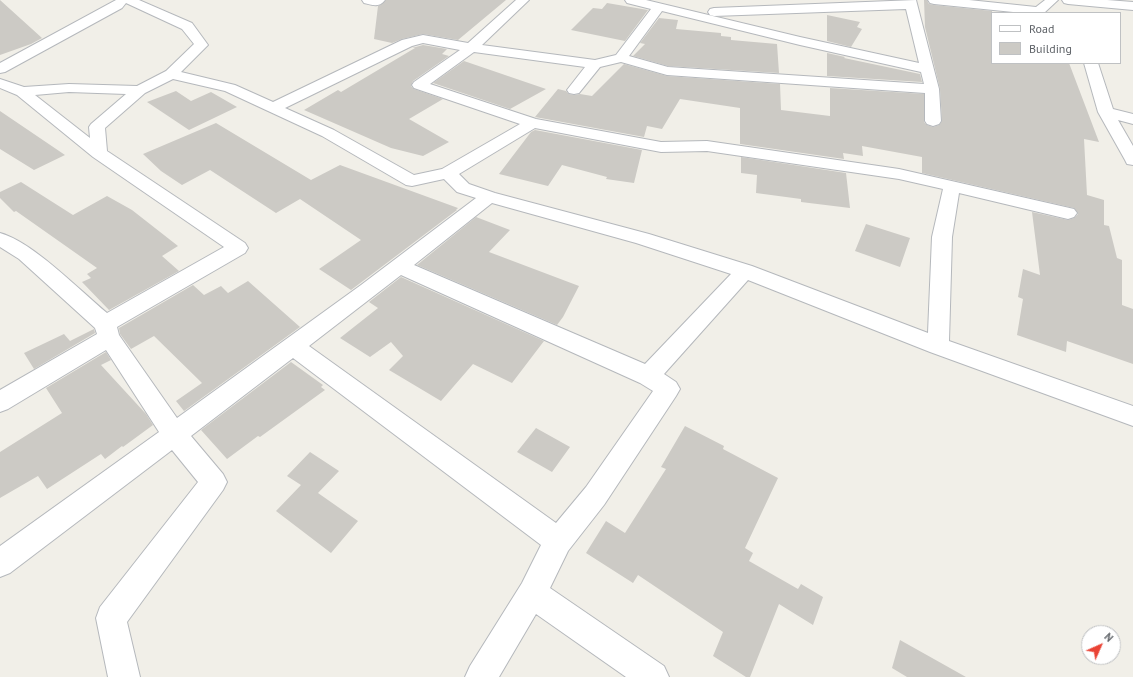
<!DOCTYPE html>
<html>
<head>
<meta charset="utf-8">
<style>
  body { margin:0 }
  #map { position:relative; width:1133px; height:677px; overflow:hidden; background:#f1efe8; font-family:"PT Sans",sans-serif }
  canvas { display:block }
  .legend { position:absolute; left:991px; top:12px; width:130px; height:52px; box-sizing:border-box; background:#fff; border:1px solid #bfc1c3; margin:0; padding:5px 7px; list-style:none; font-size:12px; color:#5f6368 }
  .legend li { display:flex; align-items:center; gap:8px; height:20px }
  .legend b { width:20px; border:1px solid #bfc1c3 }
  .north { position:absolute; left:1081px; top:625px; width:40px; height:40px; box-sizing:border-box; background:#fff; border:1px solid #bfc1c3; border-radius:50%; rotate:45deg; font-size:11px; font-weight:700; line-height:16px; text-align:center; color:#5f6368 }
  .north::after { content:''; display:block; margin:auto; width:14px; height:18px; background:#ea4335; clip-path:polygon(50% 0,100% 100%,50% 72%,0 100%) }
</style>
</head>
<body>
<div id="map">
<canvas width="1133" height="677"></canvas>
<ul class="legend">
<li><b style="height:5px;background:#fff"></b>Road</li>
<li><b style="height:11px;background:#cccac5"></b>Building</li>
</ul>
<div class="north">N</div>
</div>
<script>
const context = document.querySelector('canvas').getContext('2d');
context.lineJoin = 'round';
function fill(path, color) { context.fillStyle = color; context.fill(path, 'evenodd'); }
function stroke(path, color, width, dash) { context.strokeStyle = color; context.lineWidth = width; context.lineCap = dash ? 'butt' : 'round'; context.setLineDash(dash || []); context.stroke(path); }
const building = new Path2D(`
  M0,0L42,38L31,44L0,55Z
  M386,0H506L458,40L423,34L402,39L392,43L374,39L378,6Z
  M924,0H927L929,4L934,5L992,11V63H1069L1099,142L1084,139L1087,195L1104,200V225L1109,226L1117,258L1122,260V305L1133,309V364L1067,341L1066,352L1017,335L1023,299L1018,297L1023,269L1040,275L1032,212L1068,220L1074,218L1078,214L1074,208L922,173V157L862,146L863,156L843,153L844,159L740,144V108L680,99L662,129L647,126L644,137L535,117L558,89L566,91L569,94L574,95L580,94L592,96L624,64L667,76L780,84L781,110L830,116V88L924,94V122L927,125L933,127L939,125L942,121L940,89L925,27Z
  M607,3L648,10L625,41L571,30L593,8L602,9Z
  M827,15L860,22L857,27L862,29L851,47L827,41Z
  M659,18L678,20L676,29L721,33V36L731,37V40L777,44L779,73L668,66L633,56L645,44L640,43Z
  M423,45L447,49L442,54L449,56L413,81L411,86L414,89L443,99L409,119L449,142L423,156L391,148L304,110L338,90L341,92L415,48H412Z
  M827,53L845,57L844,58L920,74L922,82L827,76Z
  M464,61L546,89L510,109L433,83Z
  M176,91L191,101L211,92L237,107L189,130L147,102Z
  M0,111L65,155L34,170L0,149Z
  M216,123L311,180L340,165L458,208L456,210H457L351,290L319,269L361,240L300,199L276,213L210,170L182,185L161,171L143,154Z
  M535,130L642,150L634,183L606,179L607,177L562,165L548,186L499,174L531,132Z
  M741,157L846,173L850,208L801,202V199L756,193L757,175L741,173Z
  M21,182L73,215L107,196L132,210L178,246L162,256L179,271L109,310L82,282L91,278L87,274L97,268L16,211L14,212L0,198V192Z
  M476,217L510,230L489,252L579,286L563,317L557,325L417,265Z
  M866,224L910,238L900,267L855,251Z
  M401,277L544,341L512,383L473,364L441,401L389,370L403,356L391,342L370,357L340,338L378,308L369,302Z
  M248,281L300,327L184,411L176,401L202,383L154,336L131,349L120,334L119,328L193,285L204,295L221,286L228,293Z
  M94,329L95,333L34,369L24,353L64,334L70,341Z
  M106,352L111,360L101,365L146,414L153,425L123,447L122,446L105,459L101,454L47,489L38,476L0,498V452L62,413L46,388Z
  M291,362L323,385L321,387L325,390L260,437L258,436L227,459L201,430Z
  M685,426L724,446L723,449L778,478L745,548L753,553L749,561L798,589L801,584L823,597L813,625L779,604L750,677H746L713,656L723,632L638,575L633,583L586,553L606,521L625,533L666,469L661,467Z
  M536,428L570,447L552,472L517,452Z
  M310,452L339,471L318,493L358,521L331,553L276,511L301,485L287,476Z
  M900,640L966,677H907L892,668Z`);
const street = new Path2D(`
  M116,0H139L192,23L208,45L181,72L235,85L273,102L402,40L423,35L468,43L516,0H529L482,45L595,60L616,55L651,9L627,3L625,0H646L800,37L919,63L906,9L714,16L710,15L708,12L710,9L714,8L916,0L939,89L941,121L939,124L933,126L927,124L925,121V93L667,75L621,62L600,67L579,93L574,94L569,93L567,90L585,67L474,52L430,84L536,119L661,142L707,141L899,169L1074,209L1077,213L1074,217L1068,219L959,193L952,237L949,341L1133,406V426L930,352L748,280L664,374L676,382L680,389L676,396L604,505L568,551L550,588L664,666L669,677H626L536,614L499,677H465L470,666L522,583L541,545L293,358L191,436L223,474L227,482L223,490L127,622L140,677H108L96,618L100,607L198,482L172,450L10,573L0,577V546L159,432L106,350L8,409L0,412V390L97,334L95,328L19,259L0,247V233C33,242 79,290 107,313L224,247L93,157L17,95L0,88V79L24,87L69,84L137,86L166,71L194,44L182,29L126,3L122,8L5,72L0,73V63ZM662,11L800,45L921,72L924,84L668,67L629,56ZM423,43L460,50L414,82L412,85L414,88L520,124L442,169L414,175L334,130L285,108L412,46ZM173,79L225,91L322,136L406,185L412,186L444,179L457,192L476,198L361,285L177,418L119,335L117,327L245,253L248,248L245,243L107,151L105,128L145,93ZM69,92L126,94L91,124L89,127L90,138L35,95ZM535,128L661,152L707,151L899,179L943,189L932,237L928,333L752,266L649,234L495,193L469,184L459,174ZM492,203L636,243L731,274L645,364L414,265ZM401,275L640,383L653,391L586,487L556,523L309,346Z
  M362,0H385C379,8 372,5 364,3Z
  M928,0H969L1036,7L1045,0H1058L1044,13H1023L934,4L930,3Z
  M1062,0H1107L1133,2V10L1068,4L1064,3Z
  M1084,63H1098L1113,109L1133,114V124L1118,120L1133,146V165L1127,164L1125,160L1098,112Z`);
fill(building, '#cccac5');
stroke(street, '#b5b8bc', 2);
fill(street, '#fff');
</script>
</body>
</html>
